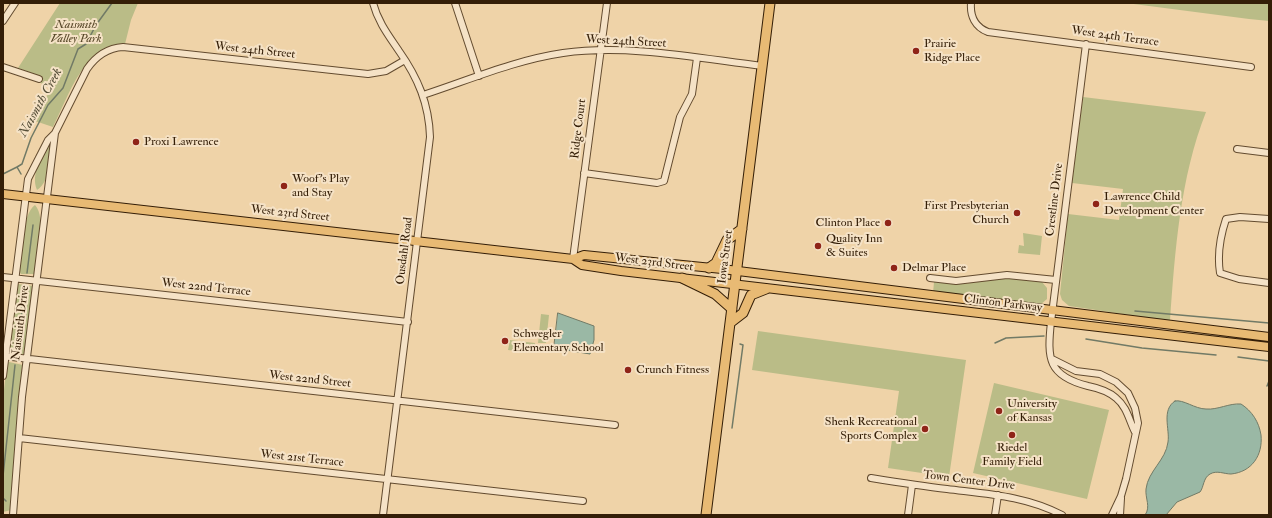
<!DOCTYPE html>
<html>
<head>
<meta charset="utf-8">
<style>
  body { margin:0 }
  #map { position:relative; width:1272px; height:518px; overflow:hidden; background:#efd3a8; font-family:"IM FELL Double Pica",serif }
  canvas { display:block }
  .frame { position:absolute; inset:0; border:4px solid #341e07; pointer-events:none }
</style>
</head>
<body>
<div id="map">
<canvas width="1272" height="518"></canvas>
<div class="frame"></div>
</div>
<script>
const context = document.querySelector('canvas').getContext('2d');
context.lineJoin = 'round';
function fill(path, color) { context.fillStyle = color; context.fill(path, 'evenodd'); }
function stroke(path, color, width, dash) { context.strokeStyle = color; context.lineWidth = width; context.lineCap = dash ? 'butt' : 'round'; context.setLineDash(dash || []); context.stroke(path); }
function drawText(font, color, halo, rows, align = 'center') {
  context.font = font + ' "IM FELL Double Pica",serif'; context.lineWidth = 4; context.setLineDash([]); context.textBaseline = 'middle'; context.strokeStyle = halo; context.fillStyle = color; for (const [text, x, y, turn = 0] of rows) {
    context.save(); context.translate(x, y); context.rotate((+turn || 0) * Math.PI / 180); context.textAlign = isNaN(turn) ? turn : align; if (halo) context.strokeText(text, 0, 0); context.fillText(text, 0, 0); context.restore();
  }
}
const green = new Path2D(`
  M60,3H138L131,20L125,44C84,44 69,96 53,127L29,119L53,88L38,82L40,76L18,68Z
  M1126,3H1269V21L1249,19Z
  M1083,97L1206,112C1180,178 1175,251 1170,321L1069,306L1062,300L1060,294L1068,214L1119,220L1123,189L1072,183Z
  M51,140C50,156 51,181 37,190C30,173 43,155 51,140Z
  M35,205C47,218 37,257 35,274H21L19,271C21,255 22,214 35,205Z
  M1023,233L1042,236L1040,255L1018,253L1019,245L1024,246Z
  M1006,278L1042,282L1047,288V299L1040,305L933,293L934,282L963,284Z
  M18,284L33,286L25,353L23,354L9,352Z
  M541,314L549,315L546,343H538Z
  M758,331L966,360L949,477L888,468L899,391L752,370Z
  M510,340L535,343L534,353L508,350Z
  M9,362L23,365L11,510L3,512V398L7,364Z
  M994,383L1109,410L1087,499L973,473Z`);
const water = new Path2D(`
  M558,313L594,326V340L590,354L554,348Z
  M1175,401C1183,399 1195,409 1206,409C1218,410 1229,403 1241,404C1252,411 1259,422 1261,435C1263,455 1252,472 1231,474C1224,474 1217,470 1210,474C1203,478 1204,487 1200,492L1177,502L1166,515H1145C1151,507 1145,498 1146,489C1148,471 1166,460 1168,442C1170,429 1161,410 1175,401Z`);
const stream = new Path2D(`
  M3,174L17,167
  M21,174L17,167L22,164L31,138L48,105L63,88L78,49L86,44L96,25L112,3
  M27,273L33,225
  M1135,311L1269,323
  M1086,339L1142,348L1216,355
  M995,343L1006,338L1044,336
  M17,352L25,286
  M1238,357L1269,361
  M1267,386L1269,381
  M732,428L743,345L740,344
  M3,476L15,365
  M3,498L6,501`);
const minor = new Path2D(`
  M373,3C378,22 389,36 399,51C418,78 429,104 430,137L383,515
  M455,3L479,76
  M971,3C970,16 975,27 988,32L1251,67
  M3,21L15,3
  M1086,44L1051,322C1047,359 1048,376 1088,386C1098,388 1108,391 1116,398C1127,407 1129,420 1135,432
  M3,67L39,79
  M423,95C469,80 515,60 563,53C629,44 697,58 762,66
  M1237,149L1269,153
  M584,173L657,183L664,181L680,117L692,94L697,58
  M1269,219L1240,217L1226,219C1220,237 1217,254 1220,273L1239,279L1269,283
  M573,259L607,3
  M3,277L408,322
  M930,278L956,281L1007,275L1056,280
  M3,356L615,425
  M1052,359L1076,371L1100,374L1116,382L1128,393L1135,408L1138,423L1126,479L1121,496L1112,515
  M3,376L28,179L48,140L55,133L87,69C96,56 108,48 123,47L368,74L386,71L405,60
  M19,438L583,501
  M871,478C896,482 921,486 947,489C987,494 1026,496 1062,515
  M13,515L22,397L55,133
  M908,515L912,485
  M995,515L998,495
  M1120,515L1121,498`);
const major = new Path2D(`
  M3,194L573,259L584,255L722,269L1269,337
  M573,259L582,265L621,271L1269,347`);
const highway = new Path2D(`
  M709,268L716,263L727,240L742,229
  M682,278L715,294L732,309
  M730,323L743,313L751,295L766,289
  M706,515L770,3`);
const markers = [
  [916,51,4,"#8f2418"],
  [136,142,4,"#8f2418"],
  [284,186,4,"#8f2418"],
  [1096,204,4,"#8f2418"],
  [1017,213,4,"#8f2418"],
  [888,223,4,"#8f2418"],
  [818,246,4,"#8f2418"],
  [894,268,4,"#8f2418"],
  [505,341,4,"#8f2418"],
  [628,370,4,"#8f2418"],
  [999,411,4,"#8f2418"],
  [925,429,4,"#8f2418"],
  [1012,435,4,"#8f2418"]
];
const parkNames = [
  ["Naismith",76,25],
  ["Valley Park",76,39]
];
const streetNames = [
  ["West 24th Terrace",1115,37,8],
  ["West 24th Street",626,42,3],
  ["West 24th Street",255,51,6],
  ["Ridge Court",579,129,-83],
  ["Crestline Drive",1055,200,-83],
  ["West 23rd Street",290,214,6],
  ["Ousdahl Road",405,251,-83],
  ["Iowa Street",726,257,-83],
  ["West 23rd Street",654,263,7],
  ["West 22nd Terrace",206,288,6],
  ["Clinton Parkway",1003,304,7],
  ["Naismith Drive",21,323,-83],
  ["West 22nd Street",310,380,6],
  ["West 21st Terrace",302,459,6],
  ["Town Center Drive",969,481,7]
];
const poiNames = [
  ["Prairie",924,44],
  ["Ridge Place",924,58],
  ["Proxi Lawrence",144,142],
  ["Woof's Play",292,179],
  ["and Stay",292,193],
  ["Lawrence Child",1104,197],
  ["Development Center",1104,211],
  ["First Presbyterian",1009,206,"right"],
  ["Church",1009,220,"right"],
  ["Clinton Place",880,223,"right"],
  ["Quality Inn",826,239],
  ["& Suites",826,253],
  ["Delmar Place",902,268],
  ["Schwegler",513,334],
  ["Elementary School",513,348],
  ["Crunch Fitness",636,370],
  ["University",1007,404],
  ["of Kansas",1007,418],
  ["Shenk Recreational",917,422,"right"],
  ["Sports Complex",917,436,"right"],
  ["Riedel",1012,448,"center"],
  ["Family Field",1012,462,"center"]
];
const waterNames = [
  ["Naismith Creek",41,103,-61]
];
fill(green, '#babc87');
fill(water, '#9ab8a5');
stroke(water, '#717a66', 1);
stroke(stream, '#717a66', 1.5);
stroke(minor, '#634b2f', 8);
stroke(major, '#341e07', 10);
stroke(highway, '#341e07', 11);
stroke(minor, '#f5e2c6', 6);
stroke(major, '#e8ba74', 8);
stroke(highway, '#e8ba74', 9);
for (const [x, y, r, color] of markers) { const dot = new Path2D(); dot.arc(x, y, r, 0, 2 * Math.PI); context.fillStyle = color; context.fill(dot); stroke(dot, '#f5e2c6', 1.5); }
drawText('italic 12px', '#564627', '#f5e2c6', parkNames);
drawText('12px', '#341e07', '#f5e2c6', streetNames);
drawText('12px', '#341e07', '#f5e2c6', poiNames, 'left');
drawText('italic 13px', '#534c36', '#f5e2c6', waterNames);
</script>
</body>
</html>
